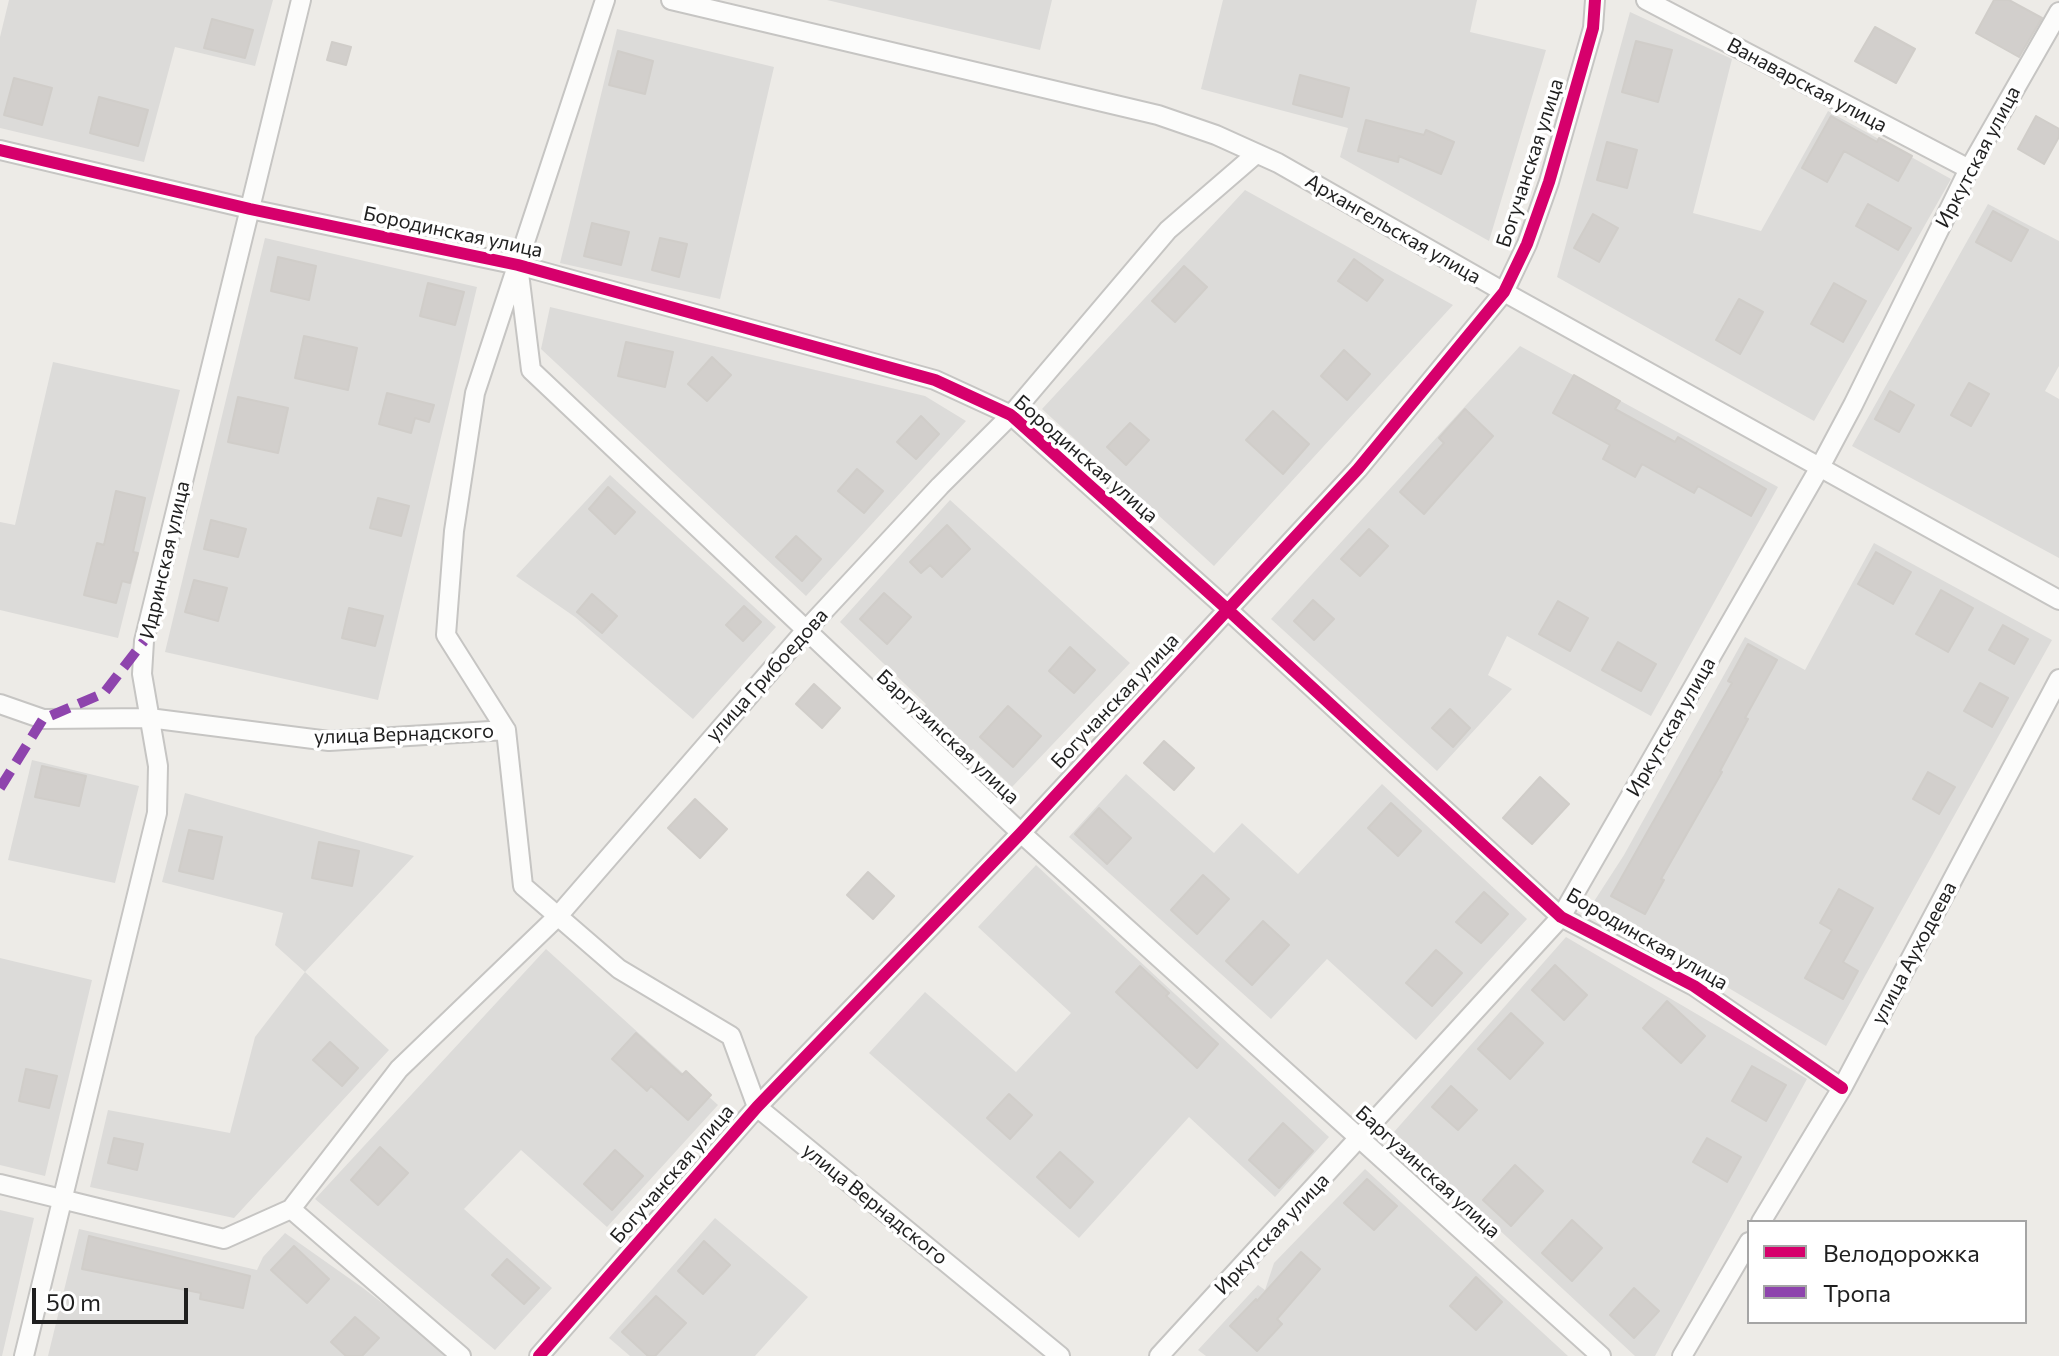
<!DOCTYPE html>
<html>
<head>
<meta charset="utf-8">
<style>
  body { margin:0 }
  #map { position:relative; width:2059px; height:1356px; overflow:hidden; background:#edebe7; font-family:Commissioner,sans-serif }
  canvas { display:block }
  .legend { position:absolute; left:1747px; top:1220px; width:280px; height:104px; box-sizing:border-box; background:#fff; border:2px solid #a5a5a5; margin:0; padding:10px 14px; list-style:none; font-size:24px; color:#1f1f1f }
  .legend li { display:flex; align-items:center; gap:16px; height:40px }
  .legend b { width:40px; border:2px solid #a5a5a5 }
  .scale { position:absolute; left:32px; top:1288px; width:156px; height:36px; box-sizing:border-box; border:4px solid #1f1f1f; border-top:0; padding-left:10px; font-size:24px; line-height:28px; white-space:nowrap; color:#1f1f1f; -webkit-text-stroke:6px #fff; paint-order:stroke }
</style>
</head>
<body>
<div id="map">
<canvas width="2059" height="1356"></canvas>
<ul class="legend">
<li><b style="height:10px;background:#d6006c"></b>Велодорожка</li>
<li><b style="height:10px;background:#8e44ad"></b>Тропа</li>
</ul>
<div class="scale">50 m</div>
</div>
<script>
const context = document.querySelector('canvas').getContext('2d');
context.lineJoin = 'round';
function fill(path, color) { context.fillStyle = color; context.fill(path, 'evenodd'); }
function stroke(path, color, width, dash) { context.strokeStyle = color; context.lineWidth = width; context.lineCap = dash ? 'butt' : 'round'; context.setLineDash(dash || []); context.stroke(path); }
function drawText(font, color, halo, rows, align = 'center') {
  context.font = font + ' Commissioner,sans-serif'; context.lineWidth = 7; context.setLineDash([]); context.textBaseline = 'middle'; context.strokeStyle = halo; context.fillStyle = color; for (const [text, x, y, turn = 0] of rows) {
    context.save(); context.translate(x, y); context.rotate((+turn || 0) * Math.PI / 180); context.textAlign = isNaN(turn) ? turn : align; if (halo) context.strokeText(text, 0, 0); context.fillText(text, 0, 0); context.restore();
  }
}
const residential = new Path2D(`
  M9,0H273L255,66L175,47L144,162L0,128V37Z
  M827,0H1052L1040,50Z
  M1223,0H1477L1470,32L1546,50L1489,241L1340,157L1348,128L1201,89Z
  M1630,12L1732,59L1693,213L1761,231L1828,111L1951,179L1814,421L1557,277Z
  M617,29L774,67L720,299L560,263Z
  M1245,190L1453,305L1214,566L1042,409Z
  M1988,204L2059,241V366L2045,391L2059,399V558L1852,446Z
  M265,238L477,287L378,700L165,652Z
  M550,307L925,396L966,421L806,596L541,349Z
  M1520,346L1778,487L1651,716L1507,636L1488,675L1512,689L1437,771L1271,619Z
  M53,362L180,390L118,638L0,610V522L15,525Z
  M610,475L776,627L693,719L575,617L516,576Z
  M950,500L1130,663L1012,787L973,749L968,754L921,711L926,704L840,622Z
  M1874,543L2052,640L1826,1046L1591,906L1624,855L1745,637L1805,670Z
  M32,760L139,786L115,883L8,860Z
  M1126,774L1214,853L1242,823L1298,874L1382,784L1527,919L1416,1040L1327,959L1271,1019L1069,837Z
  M185,793L414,856L305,972L389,1050L234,1218L90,1187L108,1110L230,1133L255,1037L305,972L275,945L283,913L162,882Z
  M1036,865L1329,1137L1275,1197L1189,1117L1079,1238L869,1053L925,992L1016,1072L1071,1013L978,927Z
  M1566,937L1807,1079L1655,1356H1635L1394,1132Z
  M546,949L718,1105L607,1227L521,1150L464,1209L552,1288L495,1350L315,1199Z
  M0,958L92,980L45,1176L0,1165Z
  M1365,1169L1568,1356H1206L1198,1350L1258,1285L1265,1290L1274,1263Z
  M0,1210L34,1218L2,1356H0Z
  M715,1218L808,1297L755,1356H630L609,1338Z
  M79,1229L257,1270L263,1257L285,1233L363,1288L450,1356H48Z`);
const building = new Path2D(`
  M1994,0H2009L2042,18L2019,57L1976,33Z
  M212,19L253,30L245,58L204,48Z
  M1875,27L1915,49L1896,83L1855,61Z
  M1636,41L1672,50L1658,102L1622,92Z
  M332,42L351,47L346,65L327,60Z
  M618,51L653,61L645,94L609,85Z
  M1300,75L1349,88L1342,117L1293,104Z
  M14,78L52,88L42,125L4,115Z
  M99,97L148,110L138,146L90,133Z
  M1831,116L1877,142L1879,138L1912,156L1898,181L1844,151L1827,182L1802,168Z
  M2036,116L2059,129V137L2044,164L2018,149Z
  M1366,120L1424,135L1426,130L1454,142L1441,174L1399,156L1398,162L1358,151Z
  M1607,142L1637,150L1627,188L1597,180Z
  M1868,204L1911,228L1898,250L1856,226Z
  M1993,211L2028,230L2011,261L1976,242Z
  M1593,214L1618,228L1599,262L1574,248Z
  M592,223L629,232L621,265L584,256Z
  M660,238L687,244L679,277L652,270Z
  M278,257L316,266L309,300L271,291Z
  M1354,259L1383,280L1367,301L1338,281Z
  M1184,266L1207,287L1175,322L1152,301Z
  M428,283L464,292L455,325L420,316Z
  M1834,283L1866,301L1843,342L1811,324Z
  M1739,299L1763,312L1740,354L1716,340Z
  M304,336L357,348L348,390L295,378Z
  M626,342L673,352L665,387L618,376Z
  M1344,350L1370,374L1347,400L1321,376Z
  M712,357L731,375L707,401L688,384Z
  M1574,375L1620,401L1615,409L1675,442L1678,437L1766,489L1751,516L1698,486L1694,493L1642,464L1635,477L1603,459L1610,445L1553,413Z
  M1969,383L1989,394L1971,426L1951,415Z
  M1890,391L1914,405L1899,432L1875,419Z
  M387,393L434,405L429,422L415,418L411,433L379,424Z
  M238,397L288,408L278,453L228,442Z
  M1465,409L1493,436L1424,514L1400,492L1444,443L1439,438Z
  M1273,411L1309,444L1283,474L1246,440Z
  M921,416L939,434L916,459L897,442Z
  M1130,423L1149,440L1126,465L1107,447Z
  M857,469L883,491L864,513L838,491Z
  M608,487L635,512L615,534L589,509Z
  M116,491L145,498L133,552L138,553L130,583L122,581L116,603L84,595L97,543L104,545Z
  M378,498L409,506L401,536L370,528Z
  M211,520L246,529L238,557L204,549Z
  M947,525L970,549L942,577L930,565L921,573L910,562Z
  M1369,529L1388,546L1360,576L1341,559Z
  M796,536L821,559L802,581L776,557Z
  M1876,552L1911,572L1893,604L1858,584Z
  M194,580L227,588L218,621L185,612Z
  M1941,590L1973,608L1948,652L1916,634Z
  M884,593L911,617L887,644L860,619Z
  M592,594L617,616L602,633L577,612Z
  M1313,600L1334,619L1314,640L1294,621Z
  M1558,601L1588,618L1570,651L1539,634Z
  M744,606L761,622L743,641L726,625Z
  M349,608L383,616L375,646L342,638Z
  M2003,625L2028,639L2014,664L1989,650Z
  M1618,642L1656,664L1641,691L1602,670Z
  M1748,644L1777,660L1745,718L1748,719L1720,771L1722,772L1661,879L1664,880L1645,914L1611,896L1732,683L1728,681Z
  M1070,647L1095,670L1074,693L1049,671Z
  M1980,683L2008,698L1992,727L1964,711Z
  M814,684L840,708L822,728L796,704Z
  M1008,706L1041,736L1013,767L980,737Z
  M1450,709L1470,728L1453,747L1432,728Z
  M1164,741L1194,768L1174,790L1144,763Z
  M42,766L86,776L79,806L35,797Z
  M1928,772L1955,787L1939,814L1913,799Z
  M1540,777L1569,804L1532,844L1503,818Z
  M695,799L727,829L700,858L668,828Z
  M1391,803L1421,831L1398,856L1368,828Z
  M1099,808L1131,838L1107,864L1075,834Z
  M189,830L222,837L213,879L179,871Z
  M319,842L359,851L352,886L312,878Z
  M868,872L894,896L873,919L847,895Z
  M1203,875L1229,899L1197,934L1171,910Z
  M1839,889L1873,908L1843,962L1858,971L1843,999L1805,978L1832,930L1820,923Z
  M1484,892L1508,914L1481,943L1456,922Z
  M1263,921L1289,945L1252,985L1226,961Z
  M1436,950L1462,973L1432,1006L1406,983Z
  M1555,965L1587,995L1564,1020L1532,990Z
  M1140,966L1169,993L1166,996L1218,1044L1197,1068L1116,992Z
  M1667,1001L1705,1036L1681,1063L1643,1028Z
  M1511,1013L1543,1043L1510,1079L1478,1049Z
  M636,1033L682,1075L686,1071L711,1095L688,1120L651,1086L647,1091L612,1059Z
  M330,1042L358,1068L342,1086L313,1060Z
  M1752,1066L1786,1085L1766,1121L1732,1101Z
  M26,1069L57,1076L49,1108L19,1101Z
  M1451,1086L1477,1110L1458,1130L1432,1107Z
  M1009,1094L1032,1115L1010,1139L987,1118Z
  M1283,1123L1313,1151L1279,1188L1249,1160Z
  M114,1138L143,1144L137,1170L108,1163Z
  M1707,1138L1741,1157L1727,1182L1693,1162Z
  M380,1147L408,1173L378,1205L351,1180Z
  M615,1150L643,1176L612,1210L584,1184Z
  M1060,1152L1093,1182L1070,1208L1037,1177Z
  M1515,1165L1543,1191L1511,1226L1483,1200Z
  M1367,1179L1397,1206L1374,1230L1344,1203Z
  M1572,1220L1602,1248L1572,1281L1542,1253Z
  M89,1236L250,1276L243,1308L200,1299L201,1293L82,1269Z
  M704,1241L730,1265L703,1294L678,1271Z
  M294,1246L329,1279L307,1303L271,1270Z
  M1301,1252L1320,1269L1277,1319L1282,1324L1257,1351L1230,1326L1256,1299L1257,1301Z
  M507,1259L539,1288L524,1304L492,1275Z
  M1476,1277L1502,1302L1476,1330L1450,1306Z
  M1634,1288L1659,1311L1634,1338L1610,1315Z
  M656,1296L686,1323L655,1356H648L622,1332Z
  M355,1317L379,1338L362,1356H346L331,1342Z`);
const minor = new Path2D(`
  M671,0L1158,115L1216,135L1278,163L1504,292L2059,600
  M1646,0L1969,169
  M0,150L250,209L518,265L935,380L1011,415L1227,609L1561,917L1694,986L1842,1088
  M518,265L531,370L1021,833L1601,1356
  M0,704L43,719L149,718L329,741L506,730L523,886L619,969L731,1036L757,1107L1060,1356
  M506,730L446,635L454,531L475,393L605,0
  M0,1184L224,1239L291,1209L461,1356
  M291,1209L399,1069L558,916L806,630L940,486L1011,415L1168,230L1256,154
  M1761,1222L1842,1088L2059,679
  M24,1356L157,813L158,766L142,674L144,641L301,0
  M539,1356L757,1107L1021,833L1358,469L1504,292L1527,244L1549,182L1593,28L1595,0
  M1159,1356L1561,917L1820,467L1853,405L1969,169L2059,12
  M1682,1356L1749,1242`);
const quiet = new Path2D(`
  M0,788L43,719L104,693L144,641`);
const cycleway = new Path2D(`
  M0,150L250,209L518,265L935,380L1011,415L1227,609L1561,917L1694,986L1842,1088
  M539,1356L757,1107L1021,833L1358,469L1504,292L1527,244L1549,182L1593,28L1595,0`);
const streetNames = [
  ["Ванаварская улица",1807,85,28],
  ["Иркутская улица",1978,157,-62],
  ["Богучанская улица",1530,163,-72],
  ["Архангельская улица",1393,229,30],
  ["Бородинская улица",453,232,12],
  ["Бородинская улица",1086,459,41],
  ["Идринская улица",165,560,-77],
  ["улица Грибоедова",767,675,-48],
  ["Богучанская улица",1115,701,-47],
  ["Иркутская улица",1671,727,-60],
  ["улица Вернадского",404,734,-2],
  ["Баргузинская улица",948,737,43],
  ["Бородинская улица",1647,939,30],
  ["улица Ауходеева",1914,953,-62],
  ["Баргузинская улица",1428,1172,42],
  ["Богучанская улица",672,1174,-49],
  ["улица Вернадского",875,1204,39],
  ["Иркутская улица",1272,1234,-47]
];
fill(residential, '#dcdbd9');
fill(building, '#d2cfcc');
stroke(building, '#d0cdc9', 2);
stroke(minor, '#c6c5c3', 22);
stroke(minor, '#fcfcfb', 18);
stroke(quiet, '#8e44ad', 10, [20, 10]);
stroke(cycleway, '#d6006c', 12);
drawText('20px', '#1f1f1f', '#fff', streetNames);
</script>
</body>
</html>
